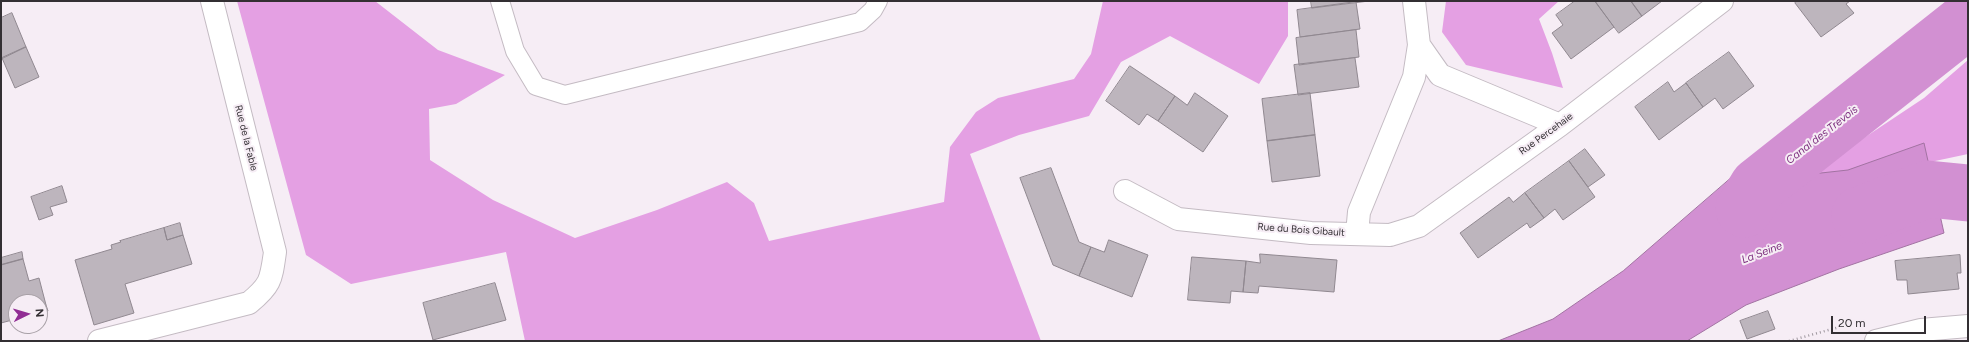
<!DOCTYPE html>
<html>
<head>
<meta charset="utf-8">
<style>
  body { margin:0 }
  #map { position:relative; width:1969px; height:342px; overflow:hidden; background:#f6edf5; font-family:Figtree,sans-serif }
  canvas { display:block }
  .frame { position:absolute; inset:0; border:2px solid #332f33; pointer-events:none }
  .north { position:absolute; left:8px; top:294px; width:40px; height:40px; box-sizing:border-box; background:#f6edf5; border:1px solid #a8a1a7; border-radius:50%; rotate:85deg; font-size:11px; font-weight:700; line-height:16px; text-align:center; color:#332f33 }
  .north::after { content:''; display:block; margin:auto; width:14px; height:18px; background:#912d94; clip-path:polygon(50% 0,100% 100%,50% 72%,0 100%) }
  .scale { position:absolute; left:1831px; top:316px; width:95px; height:18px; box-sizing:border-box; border:2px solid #332f33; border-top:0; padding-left:5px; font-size:12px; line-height:14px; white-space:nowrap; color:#332f33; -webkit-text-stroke:3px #f6edf5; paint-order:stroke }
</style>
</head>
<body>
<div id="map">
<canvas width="1969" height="342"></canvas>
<div class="frame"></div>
<div class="north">N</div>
<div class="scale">20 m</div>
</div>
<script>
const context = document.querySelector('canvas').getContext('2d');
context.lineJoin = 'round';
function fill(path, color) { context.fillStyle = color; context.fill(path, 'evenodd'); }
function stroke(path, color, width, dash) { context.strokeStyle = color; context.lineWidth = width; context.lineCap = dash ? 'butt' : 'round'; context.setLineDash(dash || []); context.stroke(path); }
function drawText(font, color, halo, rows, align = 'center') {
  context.font = font + ' Figtree,sans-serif'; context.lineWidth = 4; context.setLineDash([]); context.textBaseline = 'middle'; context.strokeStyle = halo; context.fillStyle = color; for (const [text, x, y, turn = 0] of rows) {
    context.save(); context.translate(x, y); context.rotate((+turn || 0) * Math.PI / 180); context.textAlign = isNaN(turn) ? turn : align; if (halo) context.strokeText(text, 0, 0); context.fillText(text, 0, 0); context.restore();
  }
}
const forest = new Path2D(`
  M237,1H375L438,50L505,75L456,104L429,109L430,160L493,200L575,238L657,210L727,182L754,203L769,241L944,202L950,147L976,112L998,98L1074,79L1091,54L1103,1H1288V36L1259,84L1170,36L1121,62L1089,116L1019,135L970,154L1041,341H525L506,252L351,284L306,255Z
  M1446,1H1559L1539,19L1552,53L1563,88L1466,65L1442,32Z
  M1968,60V154L1874,174L1802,179L1924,98Z`);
const water = new Path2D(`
  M1781,135L1809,167L1803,175L1848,170L1924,143L1944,233L1839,269L1746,305L1687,341H1498L1553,319L1623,271Z`);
const river = new Path2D(`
  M1744,209L1758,186L1968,20
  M1860,215L1928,189L1968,193`);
const building = new Path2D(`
  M1311,1H1369L1312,8Z
  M1575,1H1595L1614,27L1571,59L1552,33L1563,25L1556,15Z
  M1595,1H1631L1642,16L1619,33Z
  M1631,1H1662L1642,16Z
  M1798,1H1850L1846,4L1854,13L1821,37L1795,3Z
  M1356,2L1360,29L1300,37L1297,10Z
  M12,13L26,47L1,59V18Z
  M1356,30L1359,57L1299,65L1296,38Z
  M26,47L39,77L15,88L2,58Z
  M1729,52L1754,86L1723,109L1715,98L1703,107L1686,83Z
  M1355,58L1359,87L1298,95L1294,65Z
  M1130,66L1175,96L1158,121L1147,114L1139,125L1106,101Z
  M1668,82L1674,92L1686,83L1703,107L1659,140L1635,107Z
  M1195,93L1228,116L1203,152L1158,121L1175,96L1187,105Z
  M1310,93L1315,135L1267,141L1262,99Z
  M1315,135L1320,176L1272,182L1267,141Z
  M1585,149L1605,175L1588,187L1569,161Z
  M1569,161L1595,197L1563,220L1555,209L1544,218L1525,193Z
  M1051,168L1079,242L1091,247L1079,276L1053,265L1020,178Z
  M62,186L67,202L50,207L53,215L39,220L31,197Z
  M1525,193L1544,218L1530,228L1527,223L1478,258L1460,233L1509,197L1513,202Z
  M180,223L183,235L167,240L164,228Z
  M164,228L167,240L183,235L192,264L125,284L134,313L94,325L75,260L112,249L111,245L121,242L120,241Z
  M1109,240L1148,255L1132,297L1079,276L1091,247L1104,252Z
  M22,252L23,259L1,265V258Z
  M1260,254L1337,260L1334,292L1259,286L1258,293L1243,292L1246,261L1260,263Z
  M1960,255L1961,273H1957L1959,289L1908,294L1907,280H1897L1895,261Z
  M1192,257L1246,261L1243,292L1231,291L1230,303L1188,300Z
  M23,259L29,281L39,278L46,305L40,307V302H16V319L1,323V265Z
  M495,283L506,320L433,340L423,303Z
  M46,305L48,311L40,313V307Z
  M1768,311L1775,329L1747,339L1740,321Z`);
const path = new Path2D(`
  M1789,341L1854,323`);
const lane = new Path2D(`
  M500,1L515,51L536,86L565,95L860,22L873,10L878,1`);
const street = new Path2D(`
  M1419,45L1440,75L1560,125
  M1125,191L1178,219L1311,233L1390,235L1419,226L1560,125L1722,1
  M1357,234L1359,212L1414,77L1419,45L1414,1
  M99,341L249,303C271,285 271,280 275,252L212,1`);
const secondary = new Path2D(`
  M1876,341L1921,330L1968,326`);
const streetNames = [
  ["Rue Percehaie",1546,134,-36],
  ["Rue de la Fable",246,138,76],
  ["Rue du Bois Gibault",1301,230,4]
];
const waterNames = [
  ["Canal des Trevois",1822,135,-38],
  ["La Seine",1762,253,-21]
];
fill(forest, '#e4a0e3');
fill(water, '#d290d2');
stroke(water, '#a273a2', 1);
stroke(river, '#d290d2', 57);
fill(building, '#bdb5bd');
stroke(building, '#908890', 1);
stroke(lane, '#c4bbc3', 20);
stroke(street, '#c4bbc3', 24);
stroke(secondary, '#c4bbc3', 24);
stroke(path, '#9e979e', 2.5, [1, 3]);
stroke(lane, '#fff', 18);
stroke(street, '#fff', 22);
stroke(secondary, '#fff', 22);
drawText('10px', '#332f33', '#f6edf5', streetNames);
drawText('italic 11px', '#7c2e7e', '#f6edf5', waterNames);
</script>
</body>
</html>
